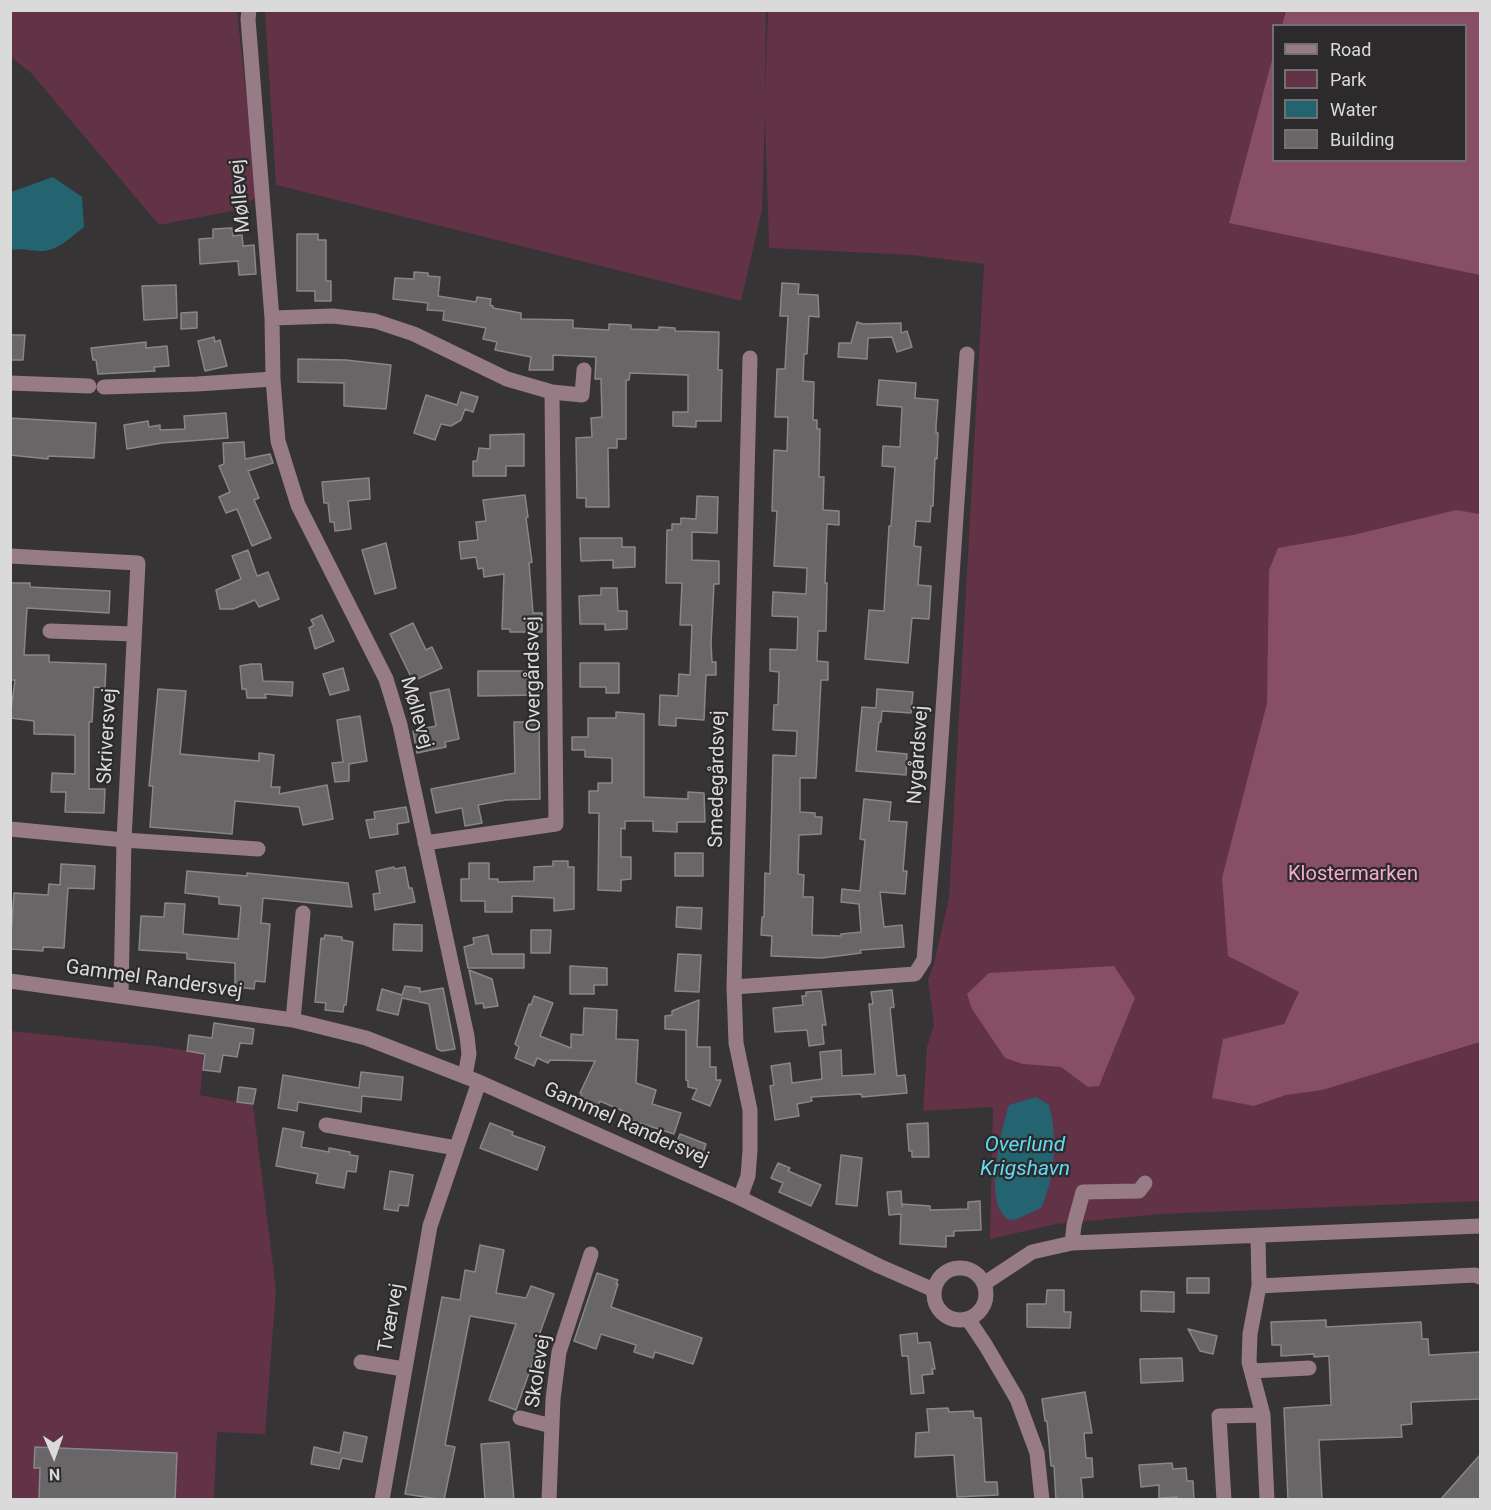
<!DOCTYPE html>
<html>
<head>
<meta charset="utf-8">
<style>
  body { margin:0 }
  #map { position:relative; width:1491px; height:1510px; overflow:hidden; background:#363435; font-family:Roboto,sans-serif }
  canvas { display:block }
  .frame { position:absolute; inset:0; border:12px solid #dbdada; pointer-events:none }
  .legend { position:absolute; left:1272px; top:24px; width:195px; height:138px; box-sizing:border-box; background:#2c2a2b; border:2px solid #727071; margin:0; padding:8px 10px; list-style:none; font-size:18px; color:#dbdada }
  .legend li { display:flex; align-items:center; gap:12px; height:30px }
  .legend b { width:30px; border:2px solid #727071 }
  .north { position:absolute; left:24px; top:1426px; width:60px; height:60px; -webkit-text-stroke:4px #2c2a2b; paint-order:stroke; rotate:178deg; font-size:16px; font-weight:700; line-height:24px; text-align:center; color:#dbdada }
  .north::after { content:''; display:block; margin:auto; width:21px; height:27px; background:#dbdada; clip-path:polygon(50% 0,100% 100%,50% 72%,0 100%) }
</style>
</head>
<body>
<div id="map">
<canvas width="1491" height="1510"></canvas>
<div class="frame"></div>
<ul class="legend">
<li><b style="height:8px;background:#977b85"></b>Road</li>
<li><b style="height:16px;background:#623246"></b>Park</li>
<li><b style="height:16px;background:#246370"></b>Water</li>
<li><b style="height:16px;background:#696667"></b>Building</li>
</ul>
<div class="north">N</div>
</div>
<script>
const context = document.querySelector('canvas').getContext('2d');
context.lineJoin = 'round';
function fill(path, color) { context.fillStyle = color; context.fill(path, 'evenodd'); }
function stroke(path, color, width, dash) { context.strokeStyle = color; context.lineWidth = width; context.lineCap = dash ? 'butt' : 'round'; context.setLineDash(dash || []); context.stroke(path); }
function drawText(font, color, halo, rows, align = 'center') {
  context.font = font + ' Roboto,sans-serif'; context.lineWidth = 4.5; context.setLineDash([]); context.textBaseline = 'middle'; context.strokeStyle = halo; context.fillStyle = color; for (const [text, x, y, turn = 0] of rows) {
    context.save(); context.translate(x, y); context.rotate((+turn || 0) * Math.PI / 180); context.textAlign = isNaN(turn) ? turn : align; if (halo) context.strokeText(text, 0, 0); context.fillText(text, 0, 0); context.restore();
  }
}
const green = new Path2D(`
  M10,11H237L257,197L237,210L159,225L31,73L11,57Z
  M265,11H766L765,95L768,11H1480V1201L1161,1214L1056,1224L990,1239L993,1107L923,1111L927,1047L934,1024L928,980L934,964L949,898L984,264L912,255L769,248L765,114L762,210L741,301L276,185ZM1274,26H1466V160H1274Z
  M11,1031L154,1046L204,1053L200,1095L253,1105L276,1289L265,1434L217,1432L214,1499H11Z`);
const forest = new Path2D(`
  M1286,11H1480V275L1229,223L1273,56L1274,160H1466V26L1282,25Z
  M1456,510L1480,514V1042L1322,1090L1286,1095L1254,1106L1212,1098L1223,1039L1284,1024L1299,992L1228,956L1222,878L1267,703L1269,570L1278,548L1353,535Z
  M1114,966L1135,998L1099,1086L1088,1087L1061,1067L1023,1064L1005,1058L972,1009L967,994L989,973Z`);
const water = new Path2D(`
  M53,177L82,197L84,227C71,237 57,252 39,251C27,251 23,248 11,250V192Z
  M1036,1097L1049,1105C1058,1137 1055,1178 1041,1208L1015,1220L1007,1219C1004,1216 1001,1212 999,1208C989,1184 1001,1130 1009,1105Z`);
const building = new Path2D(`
  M232,228L233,236L242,235L243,246L254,245L256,274L239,275L238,261L200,264L199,239L213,238V229Z
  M297,234H318V240H326V281H331V301H315V291H297Z
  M414,272L428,273V276L440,277L438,296L476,302L477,297L491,299L490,305L493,306V308L521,313V319L573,320V328L609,330V324L631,325V329L659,330V327L675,328V331L719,332L718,370H722L721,421H696V427L673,426V412H688V375L630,373L629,380H626V439H617V448H608L609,507H586V498H577L576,438L592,437L591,418L602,417L601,379H595L596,357L553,355V370H529L531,357L495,350L497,342L483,339L486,328L443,320L444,311L427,310L428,303L393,299L395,278L414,279Z
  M782,283L799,284L798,294L818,295L819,317L809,316L807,354H804L803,381L814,382L813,420H817V429H820L819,477H824L823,510L839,511V525L827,524L825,583H827L826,631H818L817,661L828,662V680H821L816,778H800V812L815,813V817H822L821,834L799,835L798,874L804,875L803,897H813L812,935L841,936V934L861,932L859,904L841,902L842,889L860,891L865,840L860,839L864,799L891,802L889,821L907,822L903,871H907L905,894L880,892L884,927L902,925L904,947L860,950L861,953L822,958L771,956L772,936L761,935L762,917H764L765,873L770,874L773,755L796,756L797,731L773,730L774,705H778L779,672L770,671V649L797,650L798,617L772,616L773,592L806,594L807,568L774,566L777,511H772L774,450L787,451L788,417H775L777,369H785L788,316H780Z
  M176,285L177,318L144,320L142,286Z
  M197,312V328L181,329V313Z
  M857,322L863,324L901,323V333L907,331L912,347L897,352L892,337L868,338L867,359L838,357L839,343H851Z
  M10,335H25L23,360H10Z
  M214,337L215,342L220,340L227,366L205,371L198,341Z
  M146,342V348L167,346L169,366L154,367L155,371L98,374L96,360H93L91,348Z
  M298,359L346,360L391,365L386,409L344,406V383L298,382Z
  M879,380L916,383L915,398L938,400L936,426V433H938L937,459L935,458L933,506H931L930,522L916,521L914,546L921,547L918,585L931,586L929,619L912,618L908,663L865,659L869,610L884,611L889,526H891L895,467L882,466L883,446L900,447L902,407L877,405Z
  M461,392L478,397L473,412L465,409L461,420L451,426L441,424L435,440L414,433L426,395L457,405Z
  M226,413L228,438L162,443L127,449L124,425L148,421L149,427L160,425V430L185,429L184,416Z
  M10,418L96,423L94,458L48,456V459L10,455Z
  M524,434V466H506V476H473V461H477L479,448L490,449V435Z
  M244,442L245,459L270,454L273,463L248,471L259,498L254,500L271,538L252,546L237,509L226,513L219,497L230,492L219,466L224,464L223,443Z
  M369,478L370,499L348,501L351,529L335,531L334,522H330L328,503H324L322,482Z
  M525,495L528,517L526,518L532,562L529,563L533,613H542V632H510V629H502L504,574L484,577L483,568L478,569L476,557L461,559L459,542L478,540L476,522L486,521L483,500Z
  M697,496L718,497L717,533L692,532V560L719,561V584H714L711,643L712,662H716V675H706L704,720L676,718V726L659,725L660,695L678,696L679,674L690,675L692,625H680L682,583H666L667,530H672V524H681V518L696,519Z
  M580,538H622V547H635V567L613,568V560L581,561Z
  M386,543L396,588L375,594L362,550Z
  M248,550L257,576L268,572L279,599L259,607L255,600L233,609H220L216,590L241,579L232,556Z
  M10,583H30V587L110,591L109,613L27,608L24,655H49V662L106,664L105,688L94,687L92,722H89V789H105L104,813L65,812L66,792H51L52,773L75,774V735L34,734V721L10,718L15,680H10Z
  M601,588H617L618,611H627V629L605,630V624H580L579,596L601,595Z
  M322,615L334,641L315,649L309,628L314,625L311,620Z
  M413,623L426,650L432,647L442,668L413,681L390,634Z
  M580,663H619V693H606V687H580Z
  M251,664H261L263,681L293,682L292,696L265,694L266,698H247L246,689H242L240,666Z
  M343,668L349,690L330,695L323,674Z
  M478,671H539V695L478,696Z
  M158,689L186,691L180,754L259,761V753L274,755L271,787H280L279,794L327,785L333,819L303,825L299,807L235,801L232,834L150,827L153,786H149Z
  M449,689L459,739L445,742L446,747L417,753L413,731L436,726L430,693Z
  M877,689L913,692L911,713L882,711L881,722H879L876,751L907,754L906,775L856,771L862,707L876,708Z
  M616,712L644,714V797L688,799V792L704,793L705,822H677V832L653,831V821H625V829L621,828V857H631V879L621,880V891L598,890L599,813H589V791H598V783H612V758L585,757V750H572V737H588V718H616Z
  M360,716L367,761L349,764V781L335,782L332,763L343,762L337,720Z
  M514,722H539L540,799L506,800L478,805L482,823L465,826L462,808L436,813L431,789L515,773Z
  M406,807L409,822L397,824L398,834L370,838L366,820L375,819L374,812Z
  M675,853H703V876H675Z
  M553,861H568V867H574V909L554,911V898L512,896V912H485V901H461V879H469V863H489V879H498V882L534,881V867L553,866Z
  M61,864L95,866L94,889L68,888L64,948L43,947V951L10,949L14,893L48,895L49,884L60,885Z
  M394,867L395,869L405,867L409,888H412L415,902L375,910L373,894L380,893L376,871Z
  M187,871L247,876V873L348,883L352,907L263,898L261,923L270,924L265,982L255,981L254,989L235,987V963L187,959V953L139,950L141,916L164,917L165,903L185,904L183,934L238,939L241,906L219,904V897L185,893Z
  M677,907L702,908L701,929L676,927Z
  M394,924L422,925V951L393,950Z
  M531,930H551L550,953H531Z
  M325,935L342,937V940L353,942L346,1005H344L343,1012L325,1010L326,1003L315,1002L321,938L324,939Z
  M488,935L492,954H524V968H468L464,947L474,944L473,938Z
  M678,954L701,955L699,992L675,991Z
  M570,966L607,968V985H594V994H570Z
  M469,970L492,979L498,1006L484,1008L483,1003L476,1004Z
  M405,986L420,988V992L443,988L455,1049L442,1051L437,1049L429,1004L402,998L398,1015L377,1010L382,989L402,995Z
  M892,990L894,1007L890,1008L897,1076L905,1075L907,1093L862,1097L861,1094L811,1097L812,1101L797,1104L799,1116L775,1120L770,1086L774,1085L771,1066L790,1063L792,1083L822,1079L820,1052L841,1050L842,1076L875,1074L869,1004H873L871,992Z
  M821,991L826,1025H822L824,1044L809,1046L807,1030L775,1032L773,1008L803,1005L802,996H806V992Z
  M534,996L553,1003L540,1036L571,1048V1034L583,1035L584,1008L617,1010L616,1039L638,1040L636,1083L656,1090L652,1104L681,1113L674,1134L621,1117L623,1111L600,1101L594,1113L577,1104L582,1094L580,1093L595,1061L550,1060L548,1063L537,1058L534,1066L515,1058L519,1047L515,1044L529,1004L531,1005Z
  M699,1000L697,1047H710V1067H716V1080H721L710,1106L692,1099L697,1089L688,1087V1081L686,1080V1030L665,1029V1016L672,1015V1011Z
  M214,1023L254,1029L252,1044L240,1043L237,1057L223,1055L220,1072L203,1070L205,1054L187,1051L189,1035L212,1038Z
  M361,1072L403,1077L401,1100L362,1096L361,1112L298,1102L297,1111L278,1108L283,1075L359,1088Z
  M239,1087L256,1089L253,1104L237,1102Z
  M490,1123L513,1132L512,1135L545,1147L537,1170L480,1148Z
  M928,1123L929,1157H912V1151H909L907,1124Z
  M283,1128L304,1132L301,1147L329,1152V1148L350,1152V1155L358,1156L356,1172L347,1171L344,1188L316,1183L318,1174L276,1166Z
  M680,1134L706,1144L700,1161L684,1154L686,1150L675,1147Z
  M841,1155L862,1158L857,1206L836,1204Z
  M778,1163L790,1168L788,1171L821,1185L811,1206L779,1192L783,1183L771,1178Z
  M390,1171L413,1175L408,1206L399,1205L398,1211L384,1209Z
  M901,1191L902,1207V1204L930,1206V1210L968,1209V1202L980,1201L981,1230L954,1231V1236H946V1247L900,1244L901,1214L889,1215L887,1192Z
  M480,1245L504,1250L496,1293L526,1298L531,1286L554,1294L538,1338L541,1339L516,1410L489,1400L516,1324L470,1316L445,1445L455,1447L444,1500L405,1494L442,1297L460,1300L465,1270L475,1272Z
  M597,1273L618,1280L616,1284H618L611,1307L702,1338L693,1364L655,1352L653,1358L634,1352L636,1345L601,1334L596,1349L574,1341Z
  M1187,1278H1209V1293H1187Z
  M1047,1290H1064V1312H1071L1070,1328L1027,1327V1304H1046Z
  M1141,1291L1174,1292V1312L1141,1311Z
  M1326,1320V1327L1421,1322L1422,1339H1428L1429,1355L1480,1352V1399L1411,1402L1412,1424L1401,1425L1402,1437L1319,1440L1322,1500H1288L1284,1408L1331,1405L1329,1356L1314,1357V1354L1281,1356V1345H1272L1271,1322Z
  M1188,1329L1217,1336L1213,1354L1200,1351Z
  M917,1333L918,1343L930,1342L935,1369H932L933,1374L922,1375L924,1393L911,1394L908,1356H902L900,1335Z
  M1182,1358L1183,1381L1141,1383L1140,1359Z
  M1085,1392L1092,1433H1084L1086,1458H1092L1093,1477L1081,1478L1083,1500H1056L1054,1466H1051L1047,1421H1045L1042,1399Z
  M948,1408L949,1412L973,1411L974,1418H981L985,1482H997L998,1495L957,1497L954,1455L915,1457L916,1433L929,1432L927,1409Z
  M344,1432L367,1437L362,1462L342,1458L339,1469L311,1464L314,1447L340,1453Z
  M509,1442L514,1500H485L481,1444Z
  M35,1447L177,1453L175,1500H39L40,1468H34Z
  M1480,1455V1500H1440Z
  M1172,1463L1173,1469L1186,1468L1187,1481H1193L1194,1500H1177V1497L1159,1498V1485L1141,1487L1139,1465Z`);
const minor = new Path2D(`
  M249,10L248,19L272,318L273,379L278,441L298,505L386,679L400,725L467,1036L469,1054L465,1076
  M272,318L333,316L375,321L414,334L507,379L552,392L556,824L425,843
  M10,383L89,386
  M104,387L197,384L273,379
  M552,392L582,395L584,370
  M10,556L138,563L124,840L121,996
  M50,631L134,634
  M10,829L124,840L258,849
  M10,981L293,1020L366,1038L479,1082L740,1198L879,1266L934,1290
  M734,987L915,974L924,960L938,784L967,354
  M293,1020L303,913
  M326,1125L456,1148
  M740,1198L748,1176L750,1151V1110L736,1043L734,987L750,358
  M1258,1236L1259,1286L1250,1334L1249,1362L1263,1415L1267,1500
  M1072,1243L1074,1225L1083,1192L1139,1191L1145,1183
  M934 1294a26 26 0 1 1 52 0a26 26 0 1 1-52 0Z
  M985,1283L1032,1252L1072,1243L1480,1226
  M1259,1286L1475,1275L1480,1277
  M968,1319L986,1346L1017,1399L1037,1453L1042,1500
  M361,1362L404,1369
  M1252,1371L1309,1368
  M520,1418L552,1426
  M382,1500L430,1226L479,1082
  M549,1500L553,1399L559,1352L591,1254
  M1224,1500L1219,1416L1263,1415`);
const streetNames = [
  ["Møllevej",241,196,-95],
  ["Overgårdsvej",534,674,-91],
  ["Møllevej",416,713,74],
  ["Skriversvej",108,736,-87],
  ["Nygårdsvej",919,755,-86],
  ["Smedegårdsvej",718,779,-89],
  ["Gammel Randersvej",154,980,8],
  ["Gammel Randersvej",626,1125,24],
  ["Tværvej",392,1318,-80],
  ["Skolevej",539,1371,-81]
];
const parkNames = [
  ["Klostermarken",1353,875]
];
const waterNames = [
  ["Overlund",1025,1146],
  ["Krigshavn",1025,1170]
];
fill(green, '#623246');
fill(forest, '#874e66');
fill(water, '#246370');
fill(building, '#696667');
stroke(building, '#898687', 1.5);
stroke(minor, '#977b85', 15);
drawText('20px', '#dbdada', '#2c2a2b', streetNames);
drawText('20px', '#f5aeca', '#2c2a2b', parkNames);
drawText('italic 21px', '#61dbf3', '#2c2a2b', waterNames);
</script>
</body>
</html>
